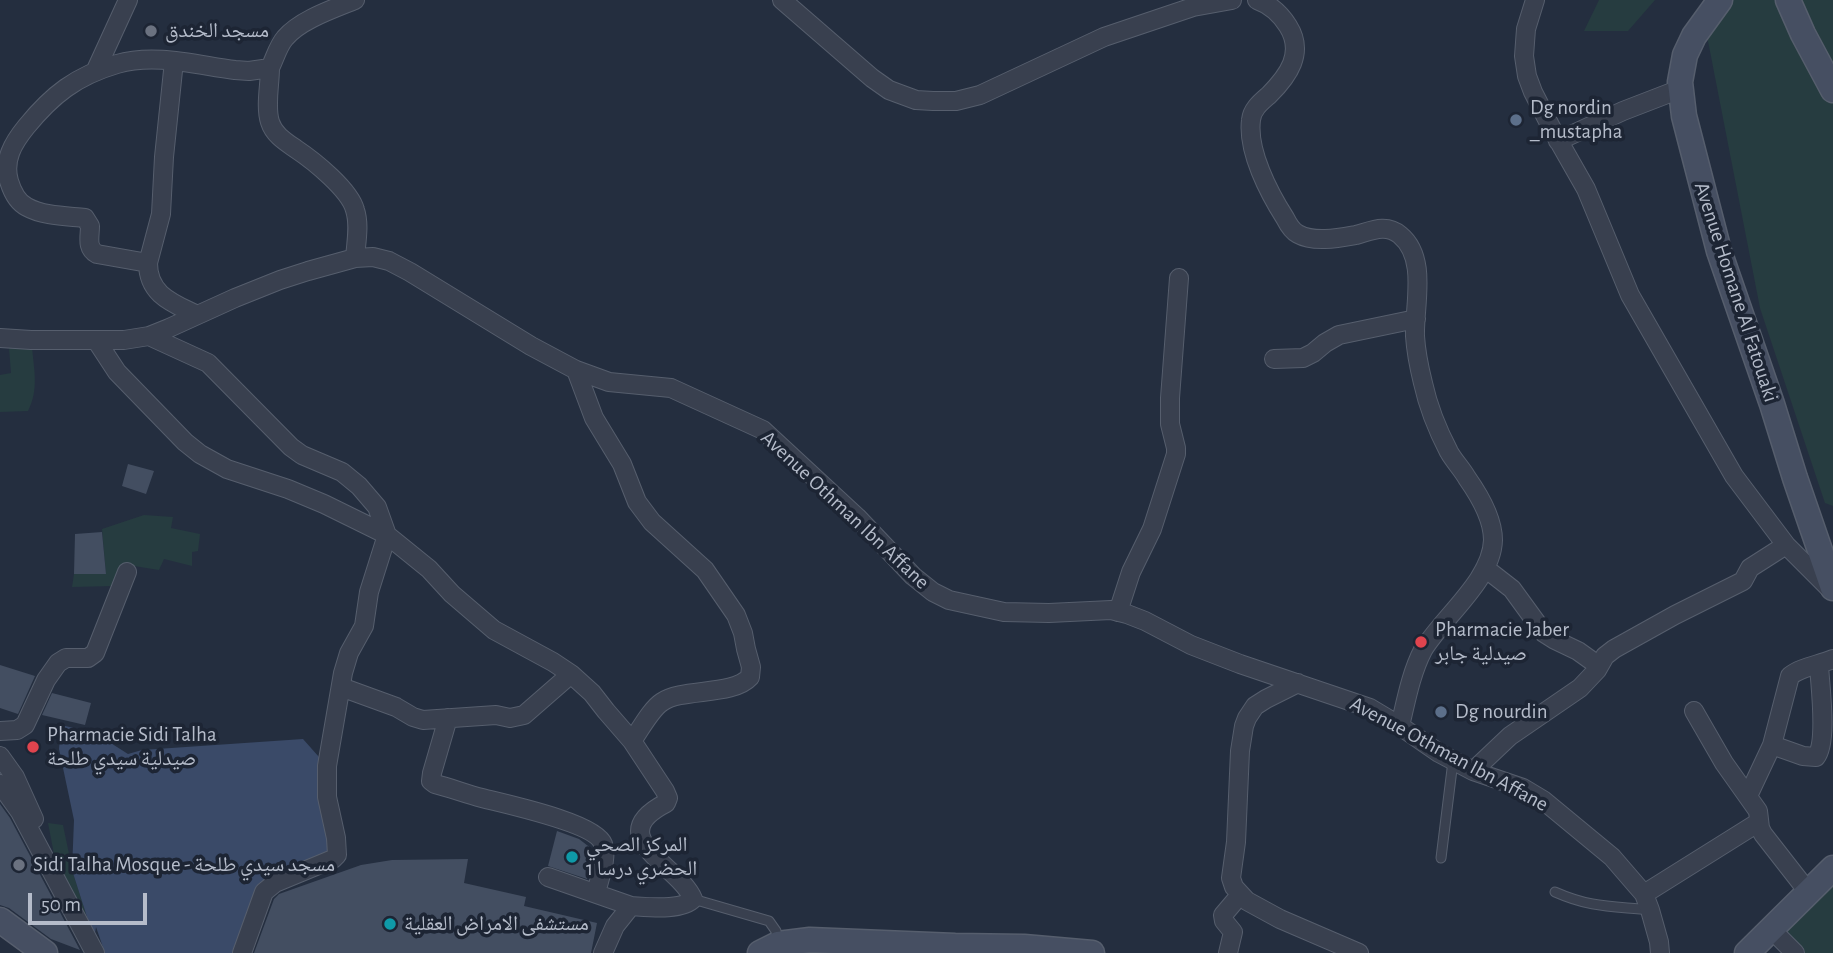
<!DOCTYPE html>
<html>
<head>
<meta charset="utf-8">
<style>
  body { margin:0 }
  #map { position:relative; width:1833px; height:953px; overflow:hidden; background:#242e3f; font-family:"Alegreya Sans",sans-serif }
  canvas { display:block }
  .scale { position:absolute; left:28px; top:893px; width:119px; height:32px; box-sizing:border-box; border:4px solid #b5bcca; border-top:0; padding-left:9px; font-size:21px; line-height:24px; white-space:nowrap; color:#b5bcca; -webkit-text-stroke:5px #1d2534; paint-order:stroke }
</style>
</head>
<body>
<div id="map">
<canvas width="1833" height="953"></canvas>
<div class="scale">50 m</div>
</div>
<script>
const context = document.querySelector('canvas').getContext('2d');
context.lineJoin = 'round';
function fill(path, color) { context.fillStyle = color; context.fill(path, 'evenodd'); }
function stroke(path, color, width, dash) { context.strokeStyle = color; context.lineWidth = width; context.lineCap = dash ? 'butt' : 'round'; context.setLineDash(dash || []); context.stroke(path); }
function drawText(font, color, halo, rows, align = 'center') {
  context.font = font + ' "Alegreya Sans","Noto Naskh Arabic",sans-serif'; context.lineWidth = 7; context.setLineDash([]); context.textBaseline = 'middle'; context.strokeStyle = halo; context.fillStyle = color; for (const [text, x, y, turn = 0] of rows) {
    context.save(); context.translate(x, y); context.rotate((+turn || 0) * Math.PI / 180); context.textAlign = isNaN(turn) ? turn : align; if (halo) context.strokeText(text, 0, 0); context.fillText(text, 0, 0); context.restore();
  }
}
const green = new Path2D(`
  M1599,0H1655L1628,31H1584Z
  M1723,0H1833V506L1825,503L1760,308L1707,36Z
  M32,347C34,370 39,390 28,411L0,412V375L11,373L9,348Z
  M144,515L173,517L171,528L200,534L198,551L192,552V566L164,559L159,570L134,566L114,586L72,587L74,574H106L102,529Z
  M48,823L63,825L73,873L92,933L59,880Z
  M1833,881V953H1801L1785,934Z`);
const water = new Path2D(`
  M61,725L95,733L128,754L142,750L303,739L327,766L337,855L265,882L236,953H105L96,927L94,939L72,870L74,820L59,749Z`);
const building = new Path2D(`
  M128,464L154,471L146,494L122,486Z
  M102,532L106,574H74L75,534Z
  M0,665L35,676L18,714L0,708Z
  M52,693L91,703L85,725L42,715Z
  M0,804L10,818L80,950L51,939L9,908L0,905Z
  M557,831L579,839L592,849L593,856L587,879L548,866Z
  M468,859L464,883L526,897L524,906L597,923L591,953H254L274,899L279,894L361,865L392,860Z`);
const lane = new Path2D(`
  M1441,858L1453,761
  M1555,892C1591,908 1612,906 1650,910
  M693,899L769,921L776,931L777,943`);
const street = new Path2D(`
  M782,0L872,78L889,90L916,100L933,101H956L980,95L1104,37L1193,7L1232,0
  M1257,0C1271,5 1280,13 1288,26C1305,53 1288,76 1269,95C1261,102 1252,109 1251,120C1247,151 1269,193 1285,218C1288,224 1292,231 1298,234C1314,243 1339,238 1356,235C1371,231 1386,223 1400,235C1428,258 1414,305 1415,336C1416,352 1419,367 1423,383C1428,406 1438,431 1449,452C1454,461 1462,469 1467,478C1479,495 1493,519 1493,540C1492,580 1443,617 1423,650C1411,673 1406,701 1400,726
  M1535,0L1526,29L1524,56L1527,76L1533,92L1553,131L1586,189L1630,295L1734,476L1786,545L1831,590
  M174,61L164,157L161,214L148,263C148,295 173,303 197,315
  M270,68C275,58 278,46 285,38C300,20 333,9 355,0
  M95,72L128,0
  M1558,141L1623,111L1680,89
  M148,263L97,254C86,248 90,237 90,226L85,218C66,216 43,216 27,207C17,202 12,191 9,181C3,160 13,143 26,127C52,95 76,76 117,64C155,53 196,65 235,70L249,71L270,68C270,85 265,106 270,122C274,135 286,142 296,149C314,161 350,190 355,210C360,225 356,243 355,258
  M149,336L208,363L291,447L302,455L342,472L359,486L377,507L387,535L369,592L364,626L349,653L343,673L327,766V797L336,838L337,855L333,859L275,883L264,892L242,953
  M0,338L31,340H124L149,336L169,328L235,298L280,280L308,271L355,258L373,257L389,261L410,272L531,346L576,370L609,382L671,388L763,430L857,517L913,576L933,592L949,600L1004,612L1049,613L1111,610L1127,614L1145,621L1191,645L1240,664L1370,708L1400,726L1439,753L1473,771L1523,788L1543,800L1612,857L1637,886L1644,894L1650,910L1659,942L1660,953
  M96,340L117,372L185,442L200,454L227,469L288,489L324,504L387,535L429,569L452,594L494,630L553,662L571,674L592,693L606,711L632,741L665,791L668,798L666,803C600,837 679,865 693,899C682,911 648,907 631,906
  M1274,359L1303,358L1313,353L1325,343L1339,335L1416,319
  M576,370L594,418L622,464L637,502L652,522L705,570L736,615L743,633L746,649L751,667L750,677C733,696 682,688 662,702C651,709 640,730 632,741
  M1485,568L1512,589L1544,633L1555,640L1578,651L1599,666
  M1118,612L1131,572L1152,529L1176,454V448L1170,424V398L1179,278
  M1298,683L1266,699L1255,706L1247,718L1244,726L1240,751L1236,842L1231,878L1234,887L1247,901L1280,919L1359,953
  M341,687L396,707L413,717L423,720L496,715L510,718L524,715L571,674
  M1694,711L1724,763L1758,811L1760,828L1763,834L1809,893
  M448,718L432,773L431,781L435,784C451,788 466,794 482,798C505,804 596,823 603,844C608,858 599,879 596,893
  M0,731L17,730L25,725L46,680L58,663L66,658H88L95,653L127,572
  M1772,745L1803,756L1816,757C1828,742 1820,686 1819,665
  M0,756L15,777L34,819
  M1473,771L1510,736L1580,688L1597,670L1605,656L1614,649L1675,615L1743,581L1750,568L1786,545
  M0,784L20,812L95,953
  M1748,796L1772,745L1790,676C1801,667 1819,665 1833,659
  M548,877L631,906L615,926L603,953
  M1644,894L1759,822
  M1771,929L1795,953
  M1228,953L1233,932L1224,921L1223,915L1240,895`);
const secondary = new Path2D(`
  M1720,0L1694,36L1685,55L1680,82L1684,116L1719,251L1772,404L1795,478L1833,588
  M1788,0L1803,34L1833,90
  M0,920L45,953
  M760,953L778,944L810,940L955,946L1024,947L1092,953
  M1747,953L1833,868`);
const markers = [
  [151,31,7,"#6b7280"],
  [1516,120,7,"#5c6f8a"],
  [1421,642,7,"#e0444e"],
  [1441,712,7,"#5c6f8a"],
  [33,747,7,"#e0444e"],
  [572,857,7,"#0f9aa8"],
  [19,865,7,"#6b7280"],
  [390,924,7,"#0f9aa8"]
];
const poiNames = [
  ["مسجد الخندق",165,31],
  ["Dg nordin",1530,108],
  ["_mustapha",1530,132],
  ["Pharmacie Jaber",1435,630],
  ["صيدلية جابر",1435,654],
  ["Dg nourdin",1455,712],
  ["Pharmacie Sidi Talha",47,735],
  ["صيدلية سيدي طلحة",47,759],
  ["المركز الصحي",586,845],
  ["الحضري درسا 1",586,869],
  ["Sidi Talha Mosque - مسجد سيدي طلحة",33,865],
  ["مستشفى الامراض العقلية",404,924]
];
const streetNames = [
  ["Avenue Homane Al Fatouaki",1736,292,72],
  ["Avenue Othman Ibn Affane",845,510,43],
  ["Avenue Othman Ibn Affane",1449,754,28]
];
fill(green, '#263c40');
fill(water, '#3a4a68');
fill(building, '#434e61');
stroke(lane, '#565e6d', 11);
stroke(street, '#565e6d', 20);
stroke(secondary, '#565e6d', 27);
stroke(lane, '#39404f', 9);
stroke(street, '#39404f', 18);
stroke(secondary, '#464f62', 24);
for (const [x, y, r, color] of markers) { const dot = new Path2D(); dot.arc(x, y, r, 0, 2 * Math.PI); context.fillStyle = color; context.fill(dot); stroke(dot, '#1d2534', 2.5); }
drawText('21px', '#b5bcca', '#1d2534', poiNames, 'left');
drawText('21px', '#b5bcca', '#1d2534', streetNames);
</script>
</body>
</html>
